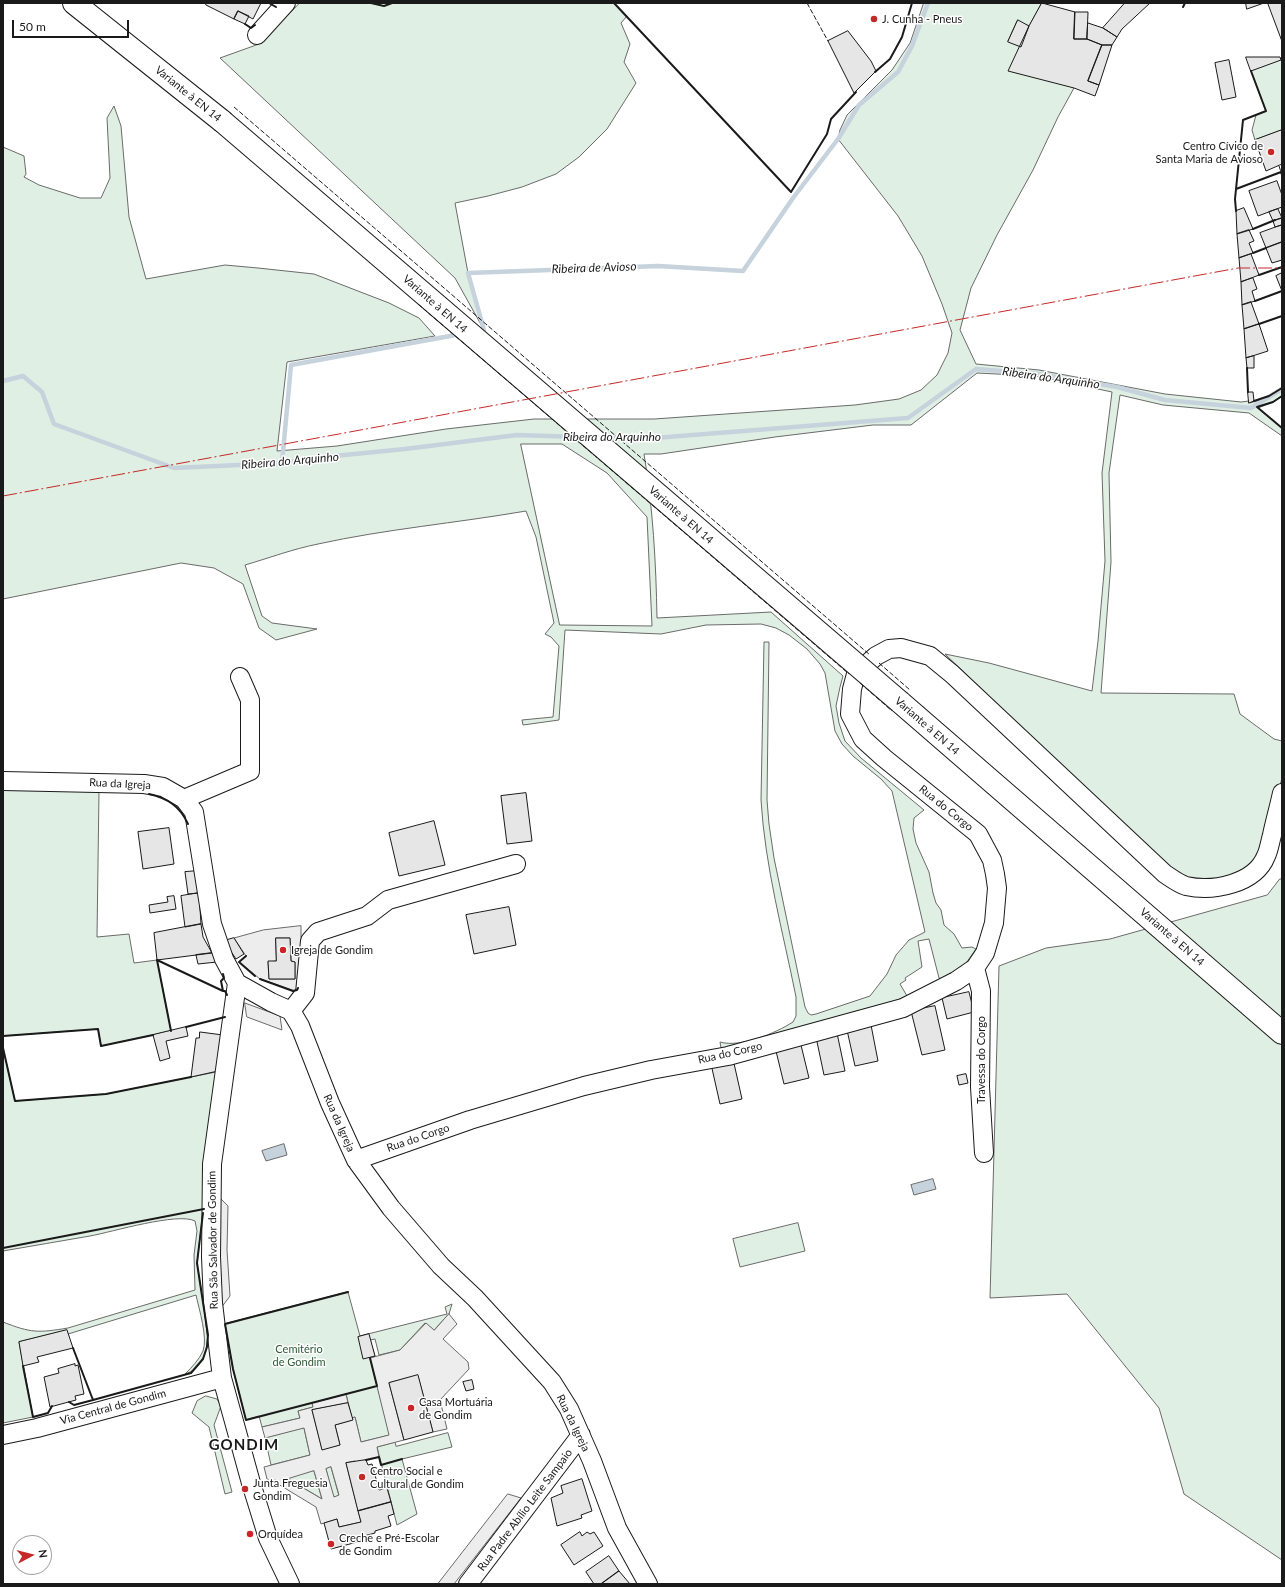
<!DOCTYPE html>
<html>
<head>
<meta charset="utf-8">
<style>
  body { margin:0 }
  #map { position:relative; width:1285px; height:1587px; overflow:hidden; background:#fff; font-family:Lato,sans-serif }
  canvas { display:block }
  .frame { position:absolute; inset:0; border:4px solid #1a1a1a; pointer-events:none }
  .north { position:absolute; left:12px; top:1535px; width:40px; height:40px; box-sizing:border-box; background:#fff; border:1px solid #a3a3a3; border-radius:50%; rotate:83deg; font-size:11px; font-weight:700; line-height:16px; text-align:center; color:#1a1a1a }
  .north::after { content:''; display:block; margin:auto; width:14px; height:18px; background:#c62828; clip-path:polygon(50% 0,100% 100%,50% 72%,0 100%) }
  .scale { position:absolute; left:12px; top:20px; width:117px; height:18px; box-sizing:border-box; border:2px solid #1a1a1a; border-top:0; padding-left:5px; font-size:12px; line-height:14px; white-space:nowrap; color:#1a1a1a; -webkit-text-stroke:3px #fff; paint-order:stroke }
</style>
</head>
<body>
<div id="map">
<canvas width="1285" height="1587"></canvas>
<div class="frame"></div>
<div class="north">N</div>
<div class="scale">50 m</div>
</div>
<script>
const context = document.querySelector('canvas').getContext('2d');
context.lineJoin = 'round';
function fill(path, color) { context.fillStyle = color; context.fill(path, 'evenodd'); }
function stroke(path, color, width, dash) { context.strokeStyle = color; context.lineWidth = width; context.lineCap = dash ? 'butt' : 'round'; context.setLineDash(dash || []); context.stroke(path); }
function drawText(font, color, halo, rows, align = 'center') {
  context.font = font + ' Lato,sans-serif'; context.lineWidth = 3; context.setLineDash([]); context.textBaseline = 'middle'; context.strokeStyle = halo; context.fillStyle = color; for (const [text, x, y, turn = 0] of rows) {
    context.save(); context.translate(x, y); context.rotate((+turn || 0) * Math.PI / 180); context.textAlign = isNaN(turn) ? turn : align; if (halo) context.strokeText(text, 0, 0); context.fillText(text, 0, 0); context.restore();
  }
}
const green = new Path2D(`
  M300,3H371L384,6L392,3H614L627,16L621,23L630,44L624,62L636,83L607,129L579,157L556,174L522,187L488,196L455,203L468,273L484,330L455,278L220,58L259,44Z
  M924,3H1042L1029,26L1017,21L1008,41L1021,47L1074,88L1058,117L1033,170L997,235L971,288L960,330L976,364L1039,370L1165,394L1241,402L1249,401L1250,403L1263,399L1282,388V396L1273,402L1258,408L1282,428V436L1249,413L1163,405L1120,395L1109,473L1111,562L1101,693L1234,694L1240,714L1274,739L1282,741V778L1263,850L1246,873L1211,883L1178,875L1163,863L945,654L989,663L1092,691L1098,641L1105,561L1102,473L1112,392L1036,376L977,373L911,425H873L775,437L661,454H644C653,508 656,563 657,618L771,612L843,676L840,687L836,706L839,723L845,741L861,758L924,810L914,818L913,829L916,843L929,872L933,893L936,903L941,910L944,925L954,934L962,948L972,947L976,949L964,966L941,979L939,978L929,939L918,941L922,967L905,978L906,980L900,984L907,996L890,1003L720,1051L721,1048L720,1042C740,1048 776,1033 793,1022L796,1016V997C783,932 765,867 761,800L764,642H769L767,800L769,824L774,858L805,1007L808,1013L811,1015L816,1014L870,996L887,974L896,955L909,940L925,932L892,791L881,779L853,756L842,744L835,731L825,673L820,664L807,649L789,635L776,628L761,624L706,625L661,634L565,630L559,720L523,725L522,720L553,717L559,646L551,637L545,634L554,623L536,537L526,511C457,523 386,529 318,544C293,549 269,558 245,565L262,616L272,623L317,629L276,640L259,628L243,584L214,568L181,563L3,599V147L24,156L26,174L24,177L39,185L80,198H101L110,178L107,118L114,106L121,126L129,217L146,279L225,265L258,268L314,274L389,303L419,318L435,336L287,362L277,451L337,446L446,429L534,419H654L855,405L899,399L921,390L937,375L948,353L952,333L942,304L922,256L898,216L838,139L840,130L847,115L892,70L910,43ZM521,444H562L607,473L647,517L652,626L560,625Z
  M1282,59V130L1255,140L1252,130L1256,115L1266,111L1251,71Z
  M3,790L99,791L97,937L129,934L134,963L157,960L171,1031L101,1046L98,1029L3,1036Z
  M1280,879H1282V1560L1184,1494L1159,1408L1067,1294L990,1298L999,966L1046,948L1110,939L1267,895Z
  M3,1048L15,1101L106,1094L216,1072L218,1081L197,1263L208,1335C207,1351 202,1369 185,1374C192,1367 199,1360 203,1351C208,1338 199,1309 196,1295L68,1334L66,1331L19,1342L33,1417L3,1423V1322C31,1333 38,1333 68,1328L195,1290L194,1255L197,1231L195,1221C178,1212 112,1232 90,1236C61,1241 32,1246 3,1251Z
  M798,1223L805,1251L740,1267L733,1239Z
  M348,1292L360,1336L447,1314L445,1307L452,1304L449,1314L434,1330L425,1323L400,1350L379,1355L375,1339L370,1340L375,1356L370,1358L390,1435L361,1442L355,1417L352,1418L346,1394L312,1403L313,1407L298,1411L300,1418L262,1427L259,1416L246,1420L233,1369L225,1324Z
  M206,1396L217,1399L221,1406L214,1425L232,1492L225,1494L209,1427L192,1413L197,1401Z
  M304,1428L310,1455L271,1465L265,1438Z
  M448,1433L452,1447L402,1459L417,1514L397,1525L377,1447L395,1442L396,1446Z
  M331,1467L339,1496L333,1497L326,1469Z
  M314,1471L322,1499L287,1478Z`);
const parking = new Path2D(`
  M301,926V937H302L298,986L295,991L260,979L239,962L246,956L234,938L263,930ZM276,938H290L291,961L295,962V979H269L268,962L276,961Z
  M245,1003L280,1016L282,1030L247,1017Z
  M219,1197L228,1206L227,1250L230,1296L221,1308L219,1286Z
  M449,1314L457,1324L443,1339L468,1362L469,1369L440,1400L447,1429L433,1432L418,1376L389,1383L404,1440L377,1447L379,1457L355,1463V1461L346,1463L361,1522L339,1527L337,1519L321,1524L316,1507L278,1484L276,1480L271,1481L267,1479L264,1467L310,1455L304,1428L265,1438L262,1427L300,1418L298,1411L313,1407L312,1403L346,1394L348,1403L312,1410L322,1449L340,1445L335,1425L352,1420V1418L355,1417L361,1442L389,1435L370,1358L400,1350L426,1323L434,1330ZM331,1467L339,1495L334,1497L326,1469ZM314,1471L322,1499L288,1479Z
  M508,1494L521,1498L454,1584H438Z`);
const water = new Path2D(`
  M284,1144L287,1155L266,1161L262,1151Z
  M933,1179L936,1189L914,1195L911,1185Z`);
const stream = new Path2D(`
  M478,331L484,330L468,273L658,266L743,271L793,198L838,139L859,105L898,72L912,46L928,3
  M3,381L23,376L42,392L54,424L174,468L282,463L324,457L405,449L517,435L578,437
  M603,438L642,439L908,418L976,369L1039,374L1117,387L1165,400L1251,408L1282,389
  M282,463L291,365L461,334`);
const building = new Path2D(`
  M207,3H261L253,19L238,11L234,19L206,5Z
  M1042,3L1075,12L1074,39H1087L1102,45L1088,81L1099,85L1095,96L1074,88L1008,71L1029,26Z
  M1125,3H1150L1122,29L1117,37L1103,28Z
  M1246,3H1264L1247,9Z
  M1268,3H1282V41Z
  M238,11L249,16L245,24L234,19Z
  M1075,12H1088L1087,39H1074Z
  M1018,20L1029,26L1021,47L1008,42Z
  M1088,23L1103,28L1117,37L1112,45H1102L1087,39Z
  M848,31L871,61L876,71L854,93L828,41Z
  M1102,45H1112L1099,85L1088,81Z
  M1246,57H1280L1281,60L1251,71Z
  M1229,60L1236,97L1222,100L1215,63Z
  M1282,130V164L1266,171L1255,140Z
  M1277,181L1282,195V207L1258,216L1249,191Z
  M1244,208L1253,229L1237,234L1236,211Z
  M1278,209L1282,218L1273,221L1269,212Z
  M1282,218V225L1275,227L1273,221Z
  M1282,225V242L1266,248L1260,233Z
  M1249,230L1254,241L1249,243L1253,253L1239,258L1237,234Z
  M1282,242V260L1272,263L1266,248Z
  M1251,254L1259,275L1241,282L1239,258Z
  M1282,273V291L1276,276Z
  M1253,278L1257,289L1252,291L1255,301L1242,305L1241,282Z
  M1251,302L1259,324L1244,329L1242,305Z
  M1259,324L1268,351L1246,358L1244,329Z
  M1254,356V368H1247L1246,358Z
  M1248,392H1253L1254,401L1249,403Z
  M526,793L532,841L507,844L501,796Z
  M434,821L445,865L399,876L389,833Z
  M169,828L174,864L143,869L138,832Z
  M198,871L199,893L188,894L185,872Z
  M199,893L201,924L185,927L181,896Z
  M174,896L176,909L150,913L149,905L168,902L167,897Z
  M509,907L516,945L474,954L466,915Z
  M201,924L203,937L212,953L157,960L154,933Z
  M234,938L244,954L236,959L224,941Z
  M276,938H290L291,961L295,962V979H269L268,961H276Z
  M212,953L217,962L198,964L196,955Z
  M969,992L974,1012L947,1019L942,998Z
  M935,1006L945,1050L922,1055L911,1011Z
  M871,1025L878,1061L855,1066L847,1030Z
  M186,1027L188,1036L166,1041L170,1058L160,1061L153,1035Z
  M200,1032L223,1035L218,1071L191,1077L196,1038H199Z
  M837,1033L845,1071L824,1075L816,1037Z
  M800,1041L809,1078L784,1084L775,1047Z
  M733,1059L742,1099L720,1104L711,1064Z
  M966,1074L968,1083L959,1085L957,1076Z
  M67,1330L73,1348L37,1357L39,1362L23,1366L19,1342Z
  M369,1334L375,1356L363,1359L358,1337Z
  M75,1364V1366L78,1365L84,1394L75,1396L76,1400L50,1407L44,1377L59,1373L58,1369Z
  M418,1375L433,1432L404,1440L389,1383Z
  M472,1380L474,1389L466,1391L463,1382Z
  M348,1403L353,1420L335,1425L340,1445L322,1450L312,1410Z
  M366,1460L368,1465L372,1464L379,1490L387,1488L391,1502L358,1511L346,1463Z
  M582,1479L592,1511L581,1515L582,1518L557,1526L551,1498L563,1493L561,1486Z
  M391,1502L394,1514L388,1516L391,1526L375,1531V1533L360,1537L361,1541L331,1549L324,1523L337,1519L339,1527L361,1522L358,1511Z
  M580,1532L582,1536L587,1532L590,1534L594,1532L603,1546L574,1565L561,1545Z
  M609,1556L619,1571L601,1584H594L586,1572Z
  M619,1571L630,1584H601Z`);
const minor = new Path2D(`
  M257,35L286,3
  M3,781L144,784L163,787L184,799L194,812L212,924L224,959L237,983L271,1002L291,1011L300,1026L330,1103L356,1160L391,1208L441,1266L475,1298L552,1382L569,1409L592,1461L617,1528L648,1584
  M184,799L250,771V700L240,677
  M975,968L981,991L980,1087L984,1153
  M237,983L212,1164L211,1257L213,1303L222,1378L251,1483L268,1538L290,1584
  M291,1011L305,993L310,941L318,932L367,916L388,900L516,864
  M356,1160L470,1120L584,1086L651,1070L728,1056L903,1008L956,981L975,968L985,953L994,923L997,888L995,874L992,860L978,834L884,758L863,739L850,714L852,689L856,674L876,656L889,649L901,648L930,656L952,674L1165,874C1171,878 1179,884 1186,886C1213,892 1255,884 1266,856C1269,850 1270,842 1272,835C1275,821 1279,807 1282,793
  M3,1435L37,1428L222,1378
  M468,1584L581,1435`);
const major = new Path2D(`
  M74,3L222,121
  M900,702L1282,1033`);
const majorBridge = new Path2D(`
  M222,121L900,702`);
const fence = new Path2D(`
  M807,3L828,41
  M234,107L870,655
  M1279,166L1281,172
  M418,304L849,674
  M879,663L910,690
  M860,683L892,711`);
const wall = new Path2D(`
  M269,3L276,7
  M371,3L384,6L392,3
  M614,3L791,192L827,134L831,119L856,92
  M1183,7L1185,3
  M245,24L251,28L255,25
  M875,72L890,59L902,37L912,3
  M1236,189L1281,172L1282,175
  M1236,211L1235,199L1243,120L1266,111L1251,71
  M1253,229L1275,220
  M1253,253L1266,248
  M1259,275L1282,267
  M1255,301L1282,291
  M1259,324L1282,316
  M1247,368L1248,392
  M1282,396L1273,402L1257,407L1282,428
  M1254,401L1269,396L1282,388
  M149,794C167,798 180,806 188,824
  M246,956L239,962L255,976
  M223,974L224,978L221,981L223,991H225L227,995
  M260,979L293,991L297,990L298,988
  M186,1027L225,1017
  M171,1031L157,960L223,991
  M3,1036L98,1029L101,1046L153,1035
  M3,1048L15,1101L106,1094L191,1077
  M3,1248L204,1209
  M348,1292L225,1324L233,1369L246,1420L377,1386L370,1358
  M23,1366L33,1417L48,1413L52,1406
  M93,1400L191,1373L203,1359L207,1347L208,1335L197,1263L203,1213
  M69,1402L74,1405L93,1400L73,1348
  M366,1460L379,1457L381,1465L402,1459`);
const power = new Path2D(`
  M3,496L1238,268H1282`);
const markers = [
  [874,19,4,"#c62828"],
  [1271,152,4,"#c62828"],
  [283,950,4,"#c62828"],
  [411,1408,4,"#c62828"],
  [362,1477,4,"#c62828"],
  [245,1489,4,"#c62828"],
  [250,1534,4,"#c62828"],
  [331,1544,4,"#c62828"]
];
const poiNames = [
  ["J. Cunha - Pneus",882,19],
  ["Centro Cívico de",1263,146,"right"],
  ["Santa Maria de Avioso",1263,159,"right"],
  ["Igreja de Gondim",291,950],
  ["Casa Mortuária",419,1402],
  ["de Gondim",419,1415],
  ["Centro Social e",370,1471],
  ["Cultural de Gondim",370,1484],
  ["Junta Freguesia",253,1483],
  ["Gondim",253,1496],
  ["Orquídea",258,1534],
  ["Creche e Pré-Escolar",339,1538],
  ["de Gondim",339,1551]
];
const streetNames = [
  ["Variante à EN 14",188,94,39],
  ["Variante à EN 14",435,304,41],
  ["Variante à EN 14",681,515,41],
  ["Variante à EN 14",927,726,41],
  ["Rua da Igreja",120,784,3],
  ["Rua do Corgo",946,808,39],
  ["Variante à EN 14",1172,937,41],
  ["Rua do Corgo",730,1053,-13],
  ["Travessa do Corgo",981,1060,-90],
  ["Rua da Igreja",339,1123,66],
  ["Rua do Corgo",418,1138,-19],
  ["Rua São Salvador de Gondim",213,1240,-91],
  ["Via Central de Gondim",113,1407,-15],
  ["Rua da Igreja",573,1423,64],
  ["Rua Padre Abílio Leite Sampaio",525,1510,-53]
];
const parkNames = [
  ["Cemitério",299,1349],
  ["de Gondim",299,1362]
];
const waterNames = [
  ["Ribeira de Avioso",594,268,-2],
  ["Ribeira do Arquinho",1051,378,8],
  ["Ribeira do Arquinho",612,437],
  ["Ribeira do Arquinho",290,461,-5]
];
const districtNames = [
  ["GONDIM",244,1445]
];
fill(green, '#e0efe3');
stroke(green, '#6a6a6a', 1);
fill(parking, '#ededed');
stroke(parking, '#6a6a6a', 1);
fill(water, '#c6d2dc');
stroke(water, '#6a6a6a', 1);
stroke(stream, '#c6d2dc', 4.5);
fill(building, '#e6e6e6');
stroke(building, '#1a1a1a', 1);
stroke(minor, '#1a1a1a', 20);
stroke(major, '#1a1a1a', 24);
stroke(minor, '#fff', 18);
stroke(major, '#fff', 22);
stroke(majorBridge, '#1a1a1a', 24, []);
stroke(majorBridge, '#fff', 22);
stroke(fence, '#1a1a1a', 1, [5, 2]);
stroke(wall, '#1a1a1a', 2);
stroke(power, '#c62828', 1, [14, 3, 2, 3]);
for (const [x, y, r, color] of markers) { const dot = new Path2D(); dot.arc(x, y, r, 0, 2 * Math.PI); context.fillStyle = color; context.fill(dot); stroke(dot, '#fff', 1.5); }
drawText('11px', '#1a1a1a', '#fff', poiNames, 'left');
drawText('11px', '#1a1a1a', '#fff', streetNames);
drawText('11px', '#2b5a34', '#fff', parkNames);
drawText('italic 12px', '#1a1a1a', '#fff', waterNames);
context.letterSpacing = '1px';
drawText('bold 15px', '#1a1a1a', '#fff', districtNames);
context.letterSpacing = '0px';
</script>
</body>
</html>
